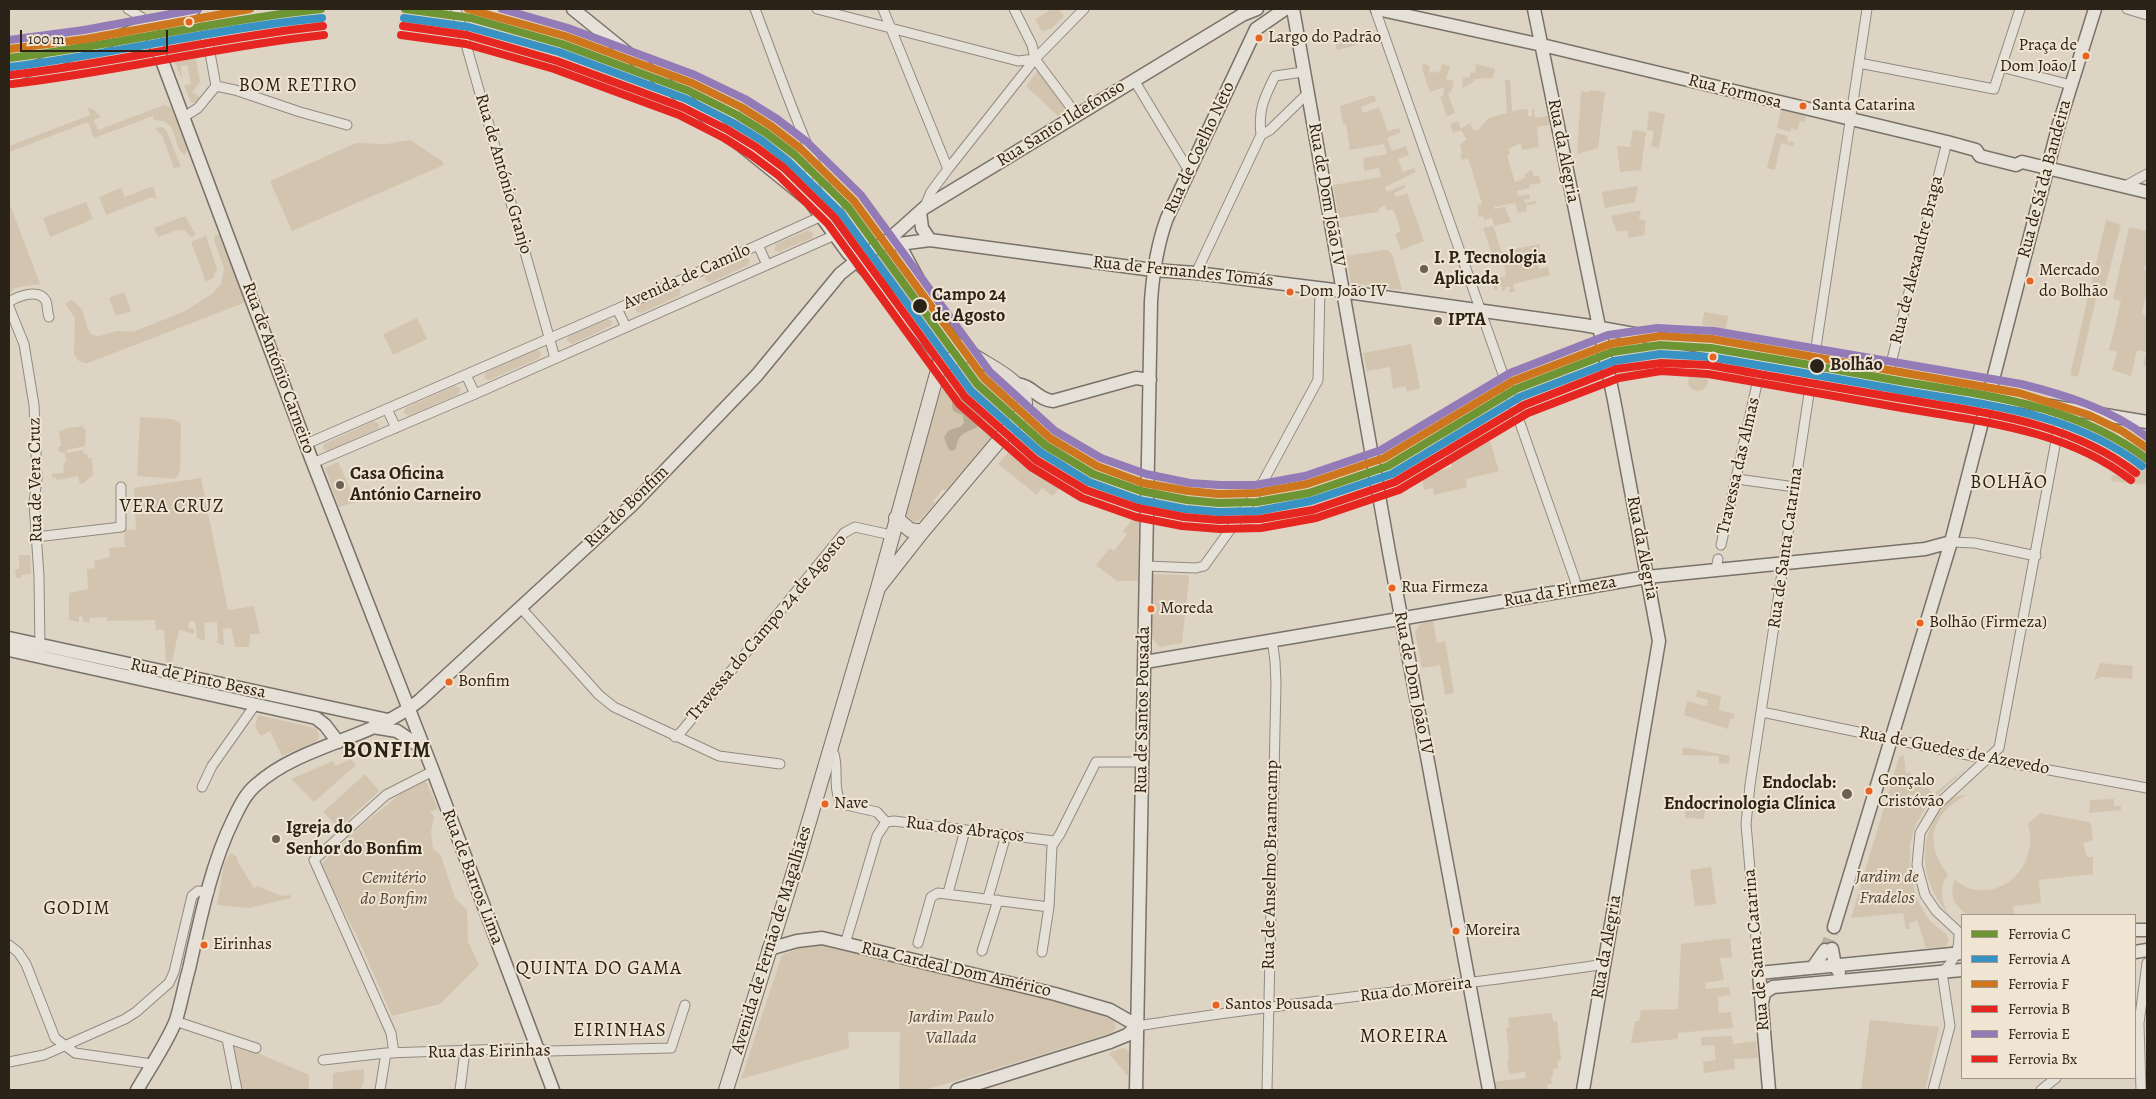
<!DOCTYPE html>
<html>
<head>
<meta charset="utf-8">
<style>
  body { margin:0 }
  #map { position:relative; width:2156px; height:1099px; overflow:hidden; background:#ded4c4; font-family:Alegreya,serif }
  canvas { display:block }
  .frame { position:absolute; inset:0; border:10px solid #2b2218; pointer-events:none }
  .legend { position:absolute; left:1961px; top:914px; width:175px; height:165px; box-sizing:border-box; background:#f0e4d2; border:1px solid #a19688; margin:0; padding:6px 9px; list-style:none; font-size:15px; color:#2b2218 }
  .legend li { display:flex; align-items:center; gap:10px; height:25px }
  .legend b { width:25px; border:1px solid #a19688 }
  .scale { position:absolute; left:20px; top:30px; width:148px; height:22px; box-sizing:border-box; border:2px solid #2b2218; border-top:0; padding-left:6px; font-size:15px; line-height:18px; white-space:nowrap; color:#2b2218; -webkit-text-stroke:4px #f0e4d2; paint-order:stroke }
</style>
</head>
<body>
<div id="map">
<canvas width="2156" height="1099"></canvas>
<div class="frame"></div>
<ul class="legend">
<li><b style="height:6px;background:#6e9533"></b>Ferrovia C</li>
<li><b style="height:6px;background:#3992c4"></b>Ferrovia A</li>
<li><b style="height:6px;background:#cd761e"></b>Ferrovia F</li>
<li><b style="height:6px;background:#e62621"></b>Ferrovia B</li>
<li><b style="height:6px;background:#937bb8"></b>Ferrovia E</li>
<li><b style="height:6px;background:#e62621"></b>Ferrovia Bx</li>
</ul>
<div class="scale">100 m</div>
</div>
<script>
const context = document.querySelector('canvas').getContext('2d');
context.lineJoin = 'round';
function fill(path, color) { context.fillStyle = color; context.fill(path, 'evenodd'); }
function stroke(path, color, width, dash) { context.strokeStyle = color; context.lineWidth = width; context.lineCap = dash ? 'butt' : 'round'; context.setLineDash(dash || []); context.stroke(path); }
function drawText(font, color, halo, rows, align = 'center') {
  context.font = font + ' Alegreya,serif'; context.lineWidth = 4; context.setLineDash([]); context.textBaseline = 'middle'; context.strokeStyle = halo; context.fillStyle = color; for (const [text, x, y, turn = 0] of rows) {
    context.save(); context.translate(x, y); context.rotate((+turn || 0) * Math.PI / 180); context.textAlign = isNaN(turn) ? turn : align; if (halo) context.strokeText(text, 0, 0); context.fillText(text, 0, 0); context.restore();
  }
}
const green = new Path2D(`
  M1052,9H1059L1064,16L1051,29H1048L1046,31L1041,30L1035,19Z
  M185,28L193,29L202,40L193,42L200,82L192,92L200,97L196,102L191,103L184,86L191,84L187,65L181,66L182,80L169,48L172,43L173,48L179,47L178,29Z
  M1340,33L1363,35L1364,43L1337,50L1334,39L1340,37Z
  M1423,64L1430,66L1429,72L1431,73L1432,71L1439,73L1442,64L1450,66L1446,79L1454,81L1451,92L1448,94L1455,113L1447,116L1440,97L1443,96L1444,87L1430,92L1422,69Z
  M1476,64L1495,69L1493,78L1474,79V82L1462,88L1463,77L1469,78L1471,72L1475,73Z
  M1039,69L1071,110L1058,116L1026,86Z
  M1505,80H1510L1512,111L1528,109V116H1532V109H1534L1535,118L1548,116L1550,125L1537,127L1539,147L1522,150L1521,143L1508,149L1510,154L1507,156L1515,182L1525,178V174L1532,170L1534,177L1539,175L1541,183L1529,185L1530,188L1517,191L1518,196L1529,194L1530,199L1524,200L1525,203L1536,201L1537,204L1526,205L1527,211L1518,213L1515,203L1494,207V209L1505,207L1511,222L1494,226L1492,218L1484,220L1483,216L1478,217V205L1482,204L1468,158L1462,160L1460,154L1462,153L1460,145L1467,139L1461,130L1453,133L1450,124L1458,121L1461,129L1470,123L1474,131L1479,129L1489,118L1507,113Z
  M1590,90L1605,92L1598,148L1577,154L1581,91L1589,92Z
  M1374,95L1376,101L1361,107L1363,113L1379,107L1388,131L1399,128L1401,132L1387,138L1392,151L1406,146L1409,155L1398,159L1403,172L1414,168L1416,172L1385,187L1387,192L1404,185L1405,188L1394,193L1396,197L1407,193L1424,241L1401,250L1395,234L1401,231L1393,209L1387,211L1385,205L1380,208L1378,212L1339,218L1333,185L1381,177L1379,168L1364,171L1363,158L1387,154L1384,144L1350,150L1346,124H1343L1340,106Z
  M164,105L171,107L188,149L185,155C170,145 181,120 154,120L153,116L94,138L88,122L9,152V146L90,115L88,108L93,109L101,117L94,120L98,130Z
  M1781,110L1806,116L1805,122L1800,121L1797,130L1791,128L1790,132L1777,128Z
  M1649,111L1665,114L1659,148L1651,146L1654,131L1647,130Z
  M162,127L167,131L181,167L174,168L162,136L155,128Z
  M1633,130L1646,132L1641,170L1620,172L1617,146L1630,147Z
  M1776,133L1788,136L1787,141L1794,142L1793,146L1781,143L1775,170L1767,168Z
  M410,140L442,161L444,165L292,231L270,181L356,143L387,144Z
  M153,186L157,198L154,199L152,197L106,215L99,197L121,188L125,197Z
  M1638,186L1635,202L1605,208L1602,192Z
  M9,202L40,284L14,288L9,295Z
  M86,202L93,219L50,237L43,218Z
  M1641,210L1639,219L1646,221L1644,235L1629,238L1627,230L1617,232L1611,216Z
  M185,216L196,235L190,237L186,231L177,230L158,237L154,228Z
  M2106,220L2121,225L2103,295L2097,294L2078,377L2070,375Z
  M1493,226L1502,252L1539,244L1540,252L1536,254L1539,269L1548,267L1550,275L1513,284L1515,292H1509L1510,287H1506L1504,291H1502V286L1498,285L1497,290L1494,289L1493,280L1506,276L1502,253L1492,254L1483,228Z
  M2129,227L2147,231V258L2144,270L2147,271V290L2142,314L2147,316V361L2146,367L2143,366L2146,352L2137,350L2131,376L2112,370L2117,352L2109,350L2121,301L2113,299Z
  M808,230L813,233L812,238L779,252L774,250L776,244Z
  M220,234L246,302L88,363C81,363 77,361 74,354L75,318L65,304L71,300L76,303L82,310L88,329L92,335L99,336L117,331L133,332L183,312L212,294L221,284L224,268L214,240L215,235Z
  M206,236L217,269L213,278L206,282L191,242Z
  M1383,250H1388L1392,254L1402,290L1351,283L1346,256Z
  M888,251L896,255L938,331L959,352L946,358L876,270L875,260L881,254Z
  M745,257L750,260L748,265L710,283L705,280L706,275Z
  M676,288L681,290L679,296L641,313L636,311L637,305Z
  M124,292L131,311L116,316L109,298Z
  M1704,312L1728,316L1726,329L1702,325Z
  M417,318L427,339L393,355L383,334Z
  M607,319L612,321L611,326L572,344L567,341L568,336Z
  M1411,344L1420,388L1407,392L1405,386L1393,389L1390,367L1367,371L1363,353Z
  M536,350L541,352L540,358L489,380L484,378L486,372Z
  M961,362L970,364L1008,390L1015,411L946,491L943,489L933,501L935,503L920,520L914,522L906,515L907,508L946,372L949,368Z
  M1688 381a10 10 0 1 1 20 0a10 10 0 1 1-20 0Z
  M455,386L461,388L459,394L409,416L404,413L405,408Z
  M1482,414L1499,471L1466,479L1467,487L1434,495L1433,488L1424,490L1422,477L1452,467L1439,426Z
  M140,417L173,419L181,423L180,471L176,479L137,476Z
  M374,421L379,424L378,429L328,451L323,449L324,444Z
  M1033,425L1071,457L1058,474L1019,441Z
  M83,426L84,429L86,430L85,446L67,450V453L83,450L84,454H87L88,458H92L93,475L84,483L80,484L78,476L57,480L56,477L52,478V474L64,473L63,463L66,462L65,454L58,451V447L61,446L59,431H63V429Z
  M2128,443L2146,445L2147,485L2111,481L2112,475L2128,476Z
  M1014,446L1057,483L1059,489L1052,496L1042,488L1037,495L998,464Z
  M338,462L356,502L339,507L325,468Z
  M201,478L228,610L254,606L260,634H250L249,647H235L231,628L223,629L224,645L216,643L218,640L217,622L204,623L205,641L197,638L195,621H190L188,628L194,629V634L179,630L172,662H166L164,630H156L155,620L107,621V617L89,618V623L84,622L81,615L79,617V622L69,620V593L88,589L87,569L95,568L94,561L110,557L109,548L125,547L124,529L136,530L134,488Z
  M1135,516H1139L1138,581H1117L1096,565L1110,548L1114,551L1127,534L1123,531Z
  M19,555H30L31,574L21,575V578H16L15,570L19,569Z
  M1152,574L1188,575L1189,578L1182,643L1160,647L1150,636Z
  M1433,621L1437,643L1445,641L1454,693L1445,695L1440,665L1422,668L1415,632L1420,624Z
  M2100,663L2133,666L2132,679L2102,677L2094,680Z
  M1697,690L1721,696L1719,710L1734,714V719L1730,718L1728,729L1684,715L1687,701L1707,706L1708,700L1696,697Z
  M258,715L315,728L318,731L319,737L315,742L282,756L270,731L261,736L255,727Z
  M1683,747L1730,756L1729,764L1719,763V756L1682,755Z
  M1903,748L1906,774L1909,772L1924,789L1927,787L1934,794L1968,766L1928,804L1916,824L1910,844V867L1916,897L1929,920L1947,935L1949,942L1944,947L1926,948L1917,920L1909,924L1910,929H1906L1903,913L1851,918L1899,757L1904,755Z
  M351,759L356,765L314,802L291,779L333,761L335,766Z
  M365,774L379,791L339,828L323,812Z
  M426,781L438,809L430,812L434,816L431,832L433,849L441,856L455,898L467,910L468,942L479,965L440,1004L392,1016L356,934L320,865L362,825L401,794Z
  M1966,795C1931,815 1923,842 1948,875C1938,888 1941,903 1951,917C1924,889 1915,846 1938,813C1947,801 1951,796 1966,795Z
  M2114,799V806H2121V810L2089,813L2090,800Z
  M1685,803L1706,804L1704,819L1685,818Z
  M2040,813L2089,822L2091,824L2093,840L2083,843L2087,857H2093V874L2039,880L2041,903L2013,906L2014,915C2003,915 1980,918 1970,915C1955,909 1948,895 1955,880C1959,883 1964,886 1968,888C2008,900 2039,861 2028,824Z
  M230,853L237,857L238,862L254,888L258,886L281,896L290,895L291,898L249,908L217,905L224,864Z
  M1711,867L1716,904L1695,906L1690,870Z
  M1730,938L1732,957L1720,958L1724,980L1705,983L1706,989L1729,987L1730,995L1718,997L1719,1013L1731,1012L1733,1028L1678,1033V1039L1631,1043L1635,1021H1639L1641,1010L1678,1009L1681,944Z
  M821,945L1107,1014L1114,1019L1116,1029L1109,1034L925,1090H899L900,1032H848L849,1048L741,1079L782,955L800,948Z
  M1552,1013L1553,1021H1557L1561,1060L1557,1061L1558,1068L1553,1069V1076L1551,1077L1552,1084H1547L1548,1090H1494L1492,1082L1526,1078L1525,1072L1509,1074L1507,1060L1509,1059L1508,1052H1509L1506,1028L1509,1027L1508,1018Z
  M1870,1020L1939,1027L1925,1090H1861Z
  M1732,1036L1733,1044L1756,1041L1758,1058L1734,1059L1735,1069L1704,1073L1703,1062L1716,1060L1714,1045L1702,1046L1701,1037Z
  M234,1046L248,1052L251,1050L309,1075V1089L240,1090Z
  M1124,1048L1129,1052L1128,1076L1109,1054L1111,1052Z
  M364,1069V1081L361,1090H333V1073Z`);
const water = new Path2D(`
  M958,397L965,398L972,404L981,407L984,416C980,437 959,423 956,449L952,451L949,450L944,437L949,430L960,427L964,423L963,415L955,412L952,408V401Z`);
const secondaryTunnel = new Path2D(`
  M1825,950L1834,927`);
const street = new Path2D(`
  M128,9L141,17L149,26
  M456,9L555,358
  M755,9C787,92 814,180 865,254
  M817,9L1018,61L1035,59
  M883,9L948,169
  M1014,9L1032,45L1035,59L1076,114
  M1375,9L1575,580L1576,589
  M2127,9L2147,15
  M1859,63L1994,89L2020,9
  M2001,67L2071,85
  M1134,80L1189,171
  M216,86L235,90L300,112L347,125
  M184,117L198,108L216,86L208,42L188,11
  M1261,135C1258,110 1264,98 1275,76L1303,72
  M788,183L799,184C809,178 811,173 813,162
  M2125,186L2147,174
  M924,208L931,192L948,169L1035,59L1084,9
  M758,245L767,265
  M1196,273L1261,135L1270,130L1307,94
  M9,302C18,296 39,288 46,301C48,306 47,312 49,317
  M9,307L24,344L34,405L37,478L34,503L39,576L40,650
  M617,309L626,327
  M466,375L475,394
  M1887,379L1947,142
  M387,409L396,428
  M306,444L617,309L822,216
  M313,463L475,394L835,235
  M1737,479L1795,487
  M36,537L121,527V487
  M1951,542L1975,543L2036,556
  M1721,545L1763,357
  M1147,566L1196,568L1204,566L1258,491L1318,380L1320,288
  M1716,569L1718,559
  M521,608L599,695L614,707L719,756L780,764
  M1762,712L1973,756L2147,788
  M675,737L681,732L844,533L855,527L891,535
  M829,752L834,754C839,770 832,790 842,804L877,812L886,822
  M202,787L212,766L255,705
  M948,893L965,830
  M988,898L1006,835
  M1962,935L1936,911L1925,895L1917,865L1920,833L1936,806L1999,748L2062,408
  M918,943L931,897L938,893L1049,907
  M845,944L877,836L886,822L894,821L1054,841
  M9,945L18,952L26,964L55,1038L75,1053L152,1064
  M982,951L998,900
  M1042,952L1049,907L1052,846L1060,834L1096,762H1142
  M1759,973L1746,824L1750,785L1867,9
  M175,1021L256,1048
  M1138,1026C1293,1001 1449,988 1605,964
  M227,1039L237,1090
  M394,1053L391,1033L314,860L386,795L433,771
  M323,1060L386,1053L537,1048L549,1051L671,1048L685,1005
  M9,1062L44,1055L125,1019L136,1012L161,990L169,983L174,972L192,896L198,891L209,892
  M380,1090L386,1053
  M460,1090L465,1051
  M1267,1090L1276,684L1275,661L1272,640
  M1933,1090L1950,1026L1942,972C1955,960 1959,952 1959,934
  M2041,1090L2056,1078
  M2141,1090L2139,1023L2147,963`);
const secondary = new Path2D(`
  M573,9L810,201L848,253L872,276L938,354L940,362L938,370
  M1293,9L1389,552L1489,1090
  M1377,9L1542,45L1947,142L1976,150L1980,156L2016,165L2022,162L2147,192
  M1534,9L1614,400L1659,641L1583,1090
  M149,26L311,458L433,771L553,1090
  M1256,29L1285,9
  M9,77L194,9
  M920,212L922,228L930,240
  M885,243L924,208L1242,15L1257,9
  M899,244L946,331L956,343L974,356
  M1016,384C1032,385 1038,400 1053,401L1136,378L1150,380
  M9,638L388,720
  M9,650L316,718L325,725L338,742
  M1145,662L1647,577L1925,549L1951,542
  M373,727L397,731L422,748
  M1834,927L1951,542L2059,124L2095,9
  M2135,930H2147
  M769,949L797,941L822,938L1055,994L1110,1010L1138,1026
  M1832,949L1835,966L1839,972
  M2135,952L2147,950
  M1813,967L1825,950
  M1762,1003L1764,993L1773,987L1962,970
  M137,1090C149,1069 167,1043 176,1020C181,1004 184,986 189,969C200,920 211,865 233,820C239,808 245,794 256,785C302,744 373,739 420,700L632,505L757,375L840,274L865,254L885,243L899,244L930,240L1153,270L1196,273L1326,289L1584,325L1857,374L2147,422
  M957,1090L1110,1042L1127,1035L1138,1026
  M1136,1090L1151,301C1153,272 1157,245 1167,218L1256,29
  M1769,1090L1759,973L1962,953`);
const primary = new Path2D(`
  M896,518L910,530L922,532
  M726,1090L800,852L878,588L938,370C948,360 960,353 974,356C992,368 1032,384 1024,411L922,532L878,588`);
const rail1 = new Path2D(`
  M405,9L471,18L562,44L689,91L737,115L766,133L795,155L848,207L977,384L1045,445L1093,474L1141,491L1187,500L1219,503L1257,502L1309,493L1388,466L1516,389L1612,352L1660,345L1711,348C1776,359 1840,370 1905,382C1990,396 2076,405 2147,459
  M9,58C114,46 216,20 321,9`);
const rail2 = new Path2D(`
  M404,18L469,27L559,52L686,99L733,123L761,140L789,162L841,213L971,391L1040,452L1089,482L1139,500L1185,509L1219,512L1258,511L1311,501L1392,474L1520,397L1614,361L1660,354L1710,357C1775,368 1840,379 1905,391C1988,405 2073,413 2142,466
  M10,67C115,54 217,28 322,18`);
const rail3 = new Path2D(`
  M468,9L565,36L692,83L741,107L771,126L801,149L854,201L984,378L1050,438L1097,466L1143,483L1188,491L1219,494L1256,493L1307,484L1384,458L1513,381L1610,344L1660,336L1712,339L2019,393L2089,415L2122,431L2147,448
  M9,49L86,39L250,9`);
const rail4 = new Path2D(`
  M403,26L467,35L557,61L682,107L728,130L756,147L784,168L835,218L965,397L1036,460L1086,490L1138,508L1184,517L1219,520L1260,519L1313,510L1395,482L1524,405L1616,369L1661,363L1709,365C1774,377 1839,388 1904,399C1985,413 2069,421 2136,473
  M11,75C116,63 218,37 323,26`);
const rail5 = new Path2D(`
  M502,9L568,28L695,75L745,99L777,119L807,142L861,195L990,372L1055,431L1101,458L1146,474L1190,483L1220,485H1255L1305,476L1381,450L1510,373L1608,335L1657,328L1714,331L2021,384C2065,395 2111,409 2147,437
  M9,40L84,30L198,9`);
const rail6 = new Path2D(`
  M401,35L466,44L554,69L679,115L724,138L751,155L778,175L828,224L959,404L1031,467L1082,498L1136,517L1182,526L1220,529L1261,528L1316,518L1399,490L1528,413L1619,378L1661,371L1708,374C1773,385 1838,397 1902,408C1982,422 2065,429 2131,480
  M12,84C117,72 219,46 324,35`);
const markers = [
  [189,22,4.5,"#e86222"],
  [1259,38,4.5,"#e86222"],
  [2086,56,4.5,"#e86222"],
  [1803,106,4.5,"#e86222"],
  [1424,269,5,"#6a6054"],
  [2030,281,4.5,"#e86222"],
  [1290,292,4.5,"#e86222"],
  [920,306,8,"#2b2218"],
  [1438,321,5,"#6a6054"],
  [1713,357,4.5,"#e86222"],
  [1817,366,8,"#2b2218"],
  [340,485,5,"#6a6054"],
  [1392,588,4.5,"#e86222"],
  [1151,609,4.5,"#e86222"],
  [1920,623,4.5,"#e86222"],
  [449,682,4.5,"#e86222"],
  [1869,791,4.5,"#e86222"],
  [1847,794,6,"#6a6054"],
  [825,804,4.5,"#e86222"],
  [276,839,5,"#6a6054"],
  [1456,931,4.5,"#e86222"],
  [204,945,4.5,"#e86222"],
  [1216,1005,4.5,"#e86222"]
];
const busNames = [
  ["Largo do Padrão",1268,38],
  ["Praça de",2077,46,"right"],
  ["Dom João I",2077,67,"right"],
  ["Santa Catarina",1812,106],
  ["Mercado",2039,271],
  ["do Bolhão",2039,292],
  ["Dom João IV",1299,292],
  ["Rua Firmeza",1401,588],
  ["Moreda",1160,609],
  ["Bolhão (Firmeza)",1929,623],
  ["Bonfim",458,682],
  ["Gonçalo",1878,781],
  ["Cristóvão",1878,802],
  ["Nave",834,804],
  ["Moreira",1465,931],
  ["Eirinhas",213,945],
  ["Santos Pousada",1225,1005]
];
const streetNames = [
  ["Rua Formosa",1735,92,14],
  ["Rua Santo Ildefonso",1061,124,-32],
  ["Rua de Coelho Neto",1200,148,-65],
  ["Rua da Alegria",1563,151,79],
  ["Rua de António Granjo",503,174,74],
  ["Rua de Sá da Bandeira",2045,179,-75],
  ["Rua de Dom João IV",1326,195,80],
  ["Rua de Alexandre Braga",1917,260,-76],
  ["Rua de Fernandes Tomás",1183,272,6],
  ["Avenida de Camilo",687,277,-24],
  ["Rua de António Carneiro",278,368,70],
  ["Travessa das Almas",1739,466,-77],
  ["Rua de Vera Cruz",36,480,-91],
  ["Rua do Bonfim",627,507,-44],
  ["Rua da Alegria",1642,548,79],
  ["Rua de Santa Catarina",1786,548,-82],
  ["Rua da Firmeza",1560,592,-10],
  ["Travessa do Campo 24 de Agosto",767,628,-50],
  ["Rua de Pinto Bessa",198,679,12],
  ["Rua de Dom João IV",1413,683,79],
  ["Rua de Santos Pousada",1143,710,-89],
  ["Rua de Guedes de Azevedo",1954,751,11],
  ["Rua dos Abraços",965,830,7],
  ["Rua de Anselmo Braamcamp",1271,865,-89],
  ["Rua de Barros Lima",472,877,69],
  ["Avenida de Fernão de Magalhães",772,940,-73],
  ["Rua da Alegria",1607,947,-80],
  ["Rua de Santa Catarina",1757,950,-95],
  ["Rua Cardeal Dom Américo",956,970,13],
  ["Rua do Moreira",1416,990,-7],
  ["Rua das Eirinhas",489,1052,-1]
];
const poiNames = [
  ["I. P. Tecnologia",1434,259],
  ["Aplicada",1434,280],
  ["IPTA",1448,321],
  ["Casa Oficina",350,475],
  ["António Carneiro",350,496],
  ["Endoclab:",1836,784,"right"],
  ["Endocrinologia Clínica",1836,805,"right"],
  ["Igreja do",286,829],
  ["Senhor do Bonfim",286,850]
];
const stopNames = [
  ["Campo 24",932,296],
  ["de Agosto",932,317],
  ["Bolhão",1830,366]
];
const parkNames = [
  ["Jardim de",1887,878],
  ["Fradelos",1887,899],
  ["Cemitério",394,879],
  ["do Bonfim",394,900],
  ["Jardim Paulo",951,1018],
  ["Vallada",951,1039]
];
const neighbourhoodNames = [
  ["BOM RETIRO",298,86],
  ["BOLHÃO",2009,483],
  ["VERA CRUZ",172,507],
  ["GODIM",77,909],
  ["QUINTA DO GAMA",599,969],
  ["EIRINHAS",620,1031],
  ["MOREIRA",1404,1037]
];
const districtNames = [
  ["BONFIM",387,752]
];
fill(green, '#d2c4af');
fill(water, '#b8ab96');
stroke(secondaryTunnel, '#bab0a2', 12, [12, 6]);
stroke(street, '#918a80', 11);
stroke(secondary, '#787269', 15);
stroke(primary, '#787269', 16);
stroke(street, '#e5e0d8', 9);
stroke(secondary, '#e5e0d8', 12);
stroke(primary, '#e1dbd2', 14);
stroke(rail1, '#6e9533', 8);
stroke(rail2, '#3992c4', 8);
stroke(rail3, '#cd761e', 8);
stroke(rail4, '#e62621', 8);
stroke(rail5, '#937bb8', 8);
stroke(rail6, '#e62621', 8);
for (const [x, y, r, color] of markers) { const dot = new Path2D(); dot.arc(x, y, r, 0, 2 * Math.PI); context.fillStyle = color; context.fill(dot); stroke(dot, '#f0e4d2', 2); }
drawText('17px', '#2b2218', '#f0e4d2', busNames, 'left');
drawText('18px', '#2b2218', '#f0e4d2', streetNames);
drawText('bold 18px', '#2b2218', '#f0e4d2', poiNames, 'left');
drawText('bold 18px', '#2b2218', '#f0e4d2', stopNames, 'left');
drawText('italic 18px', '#52473a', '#f0e4d2', parkNames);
context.letterSpacing = '1px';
drawText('19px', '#2b2218', '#f0e4d2', neighbourhoodNames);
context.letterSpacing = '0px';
context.letterSpacing = '1px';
drawText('bold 22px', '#2b2218', '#f0e4d2', districtNames);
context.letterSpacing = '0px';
</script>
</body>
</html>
